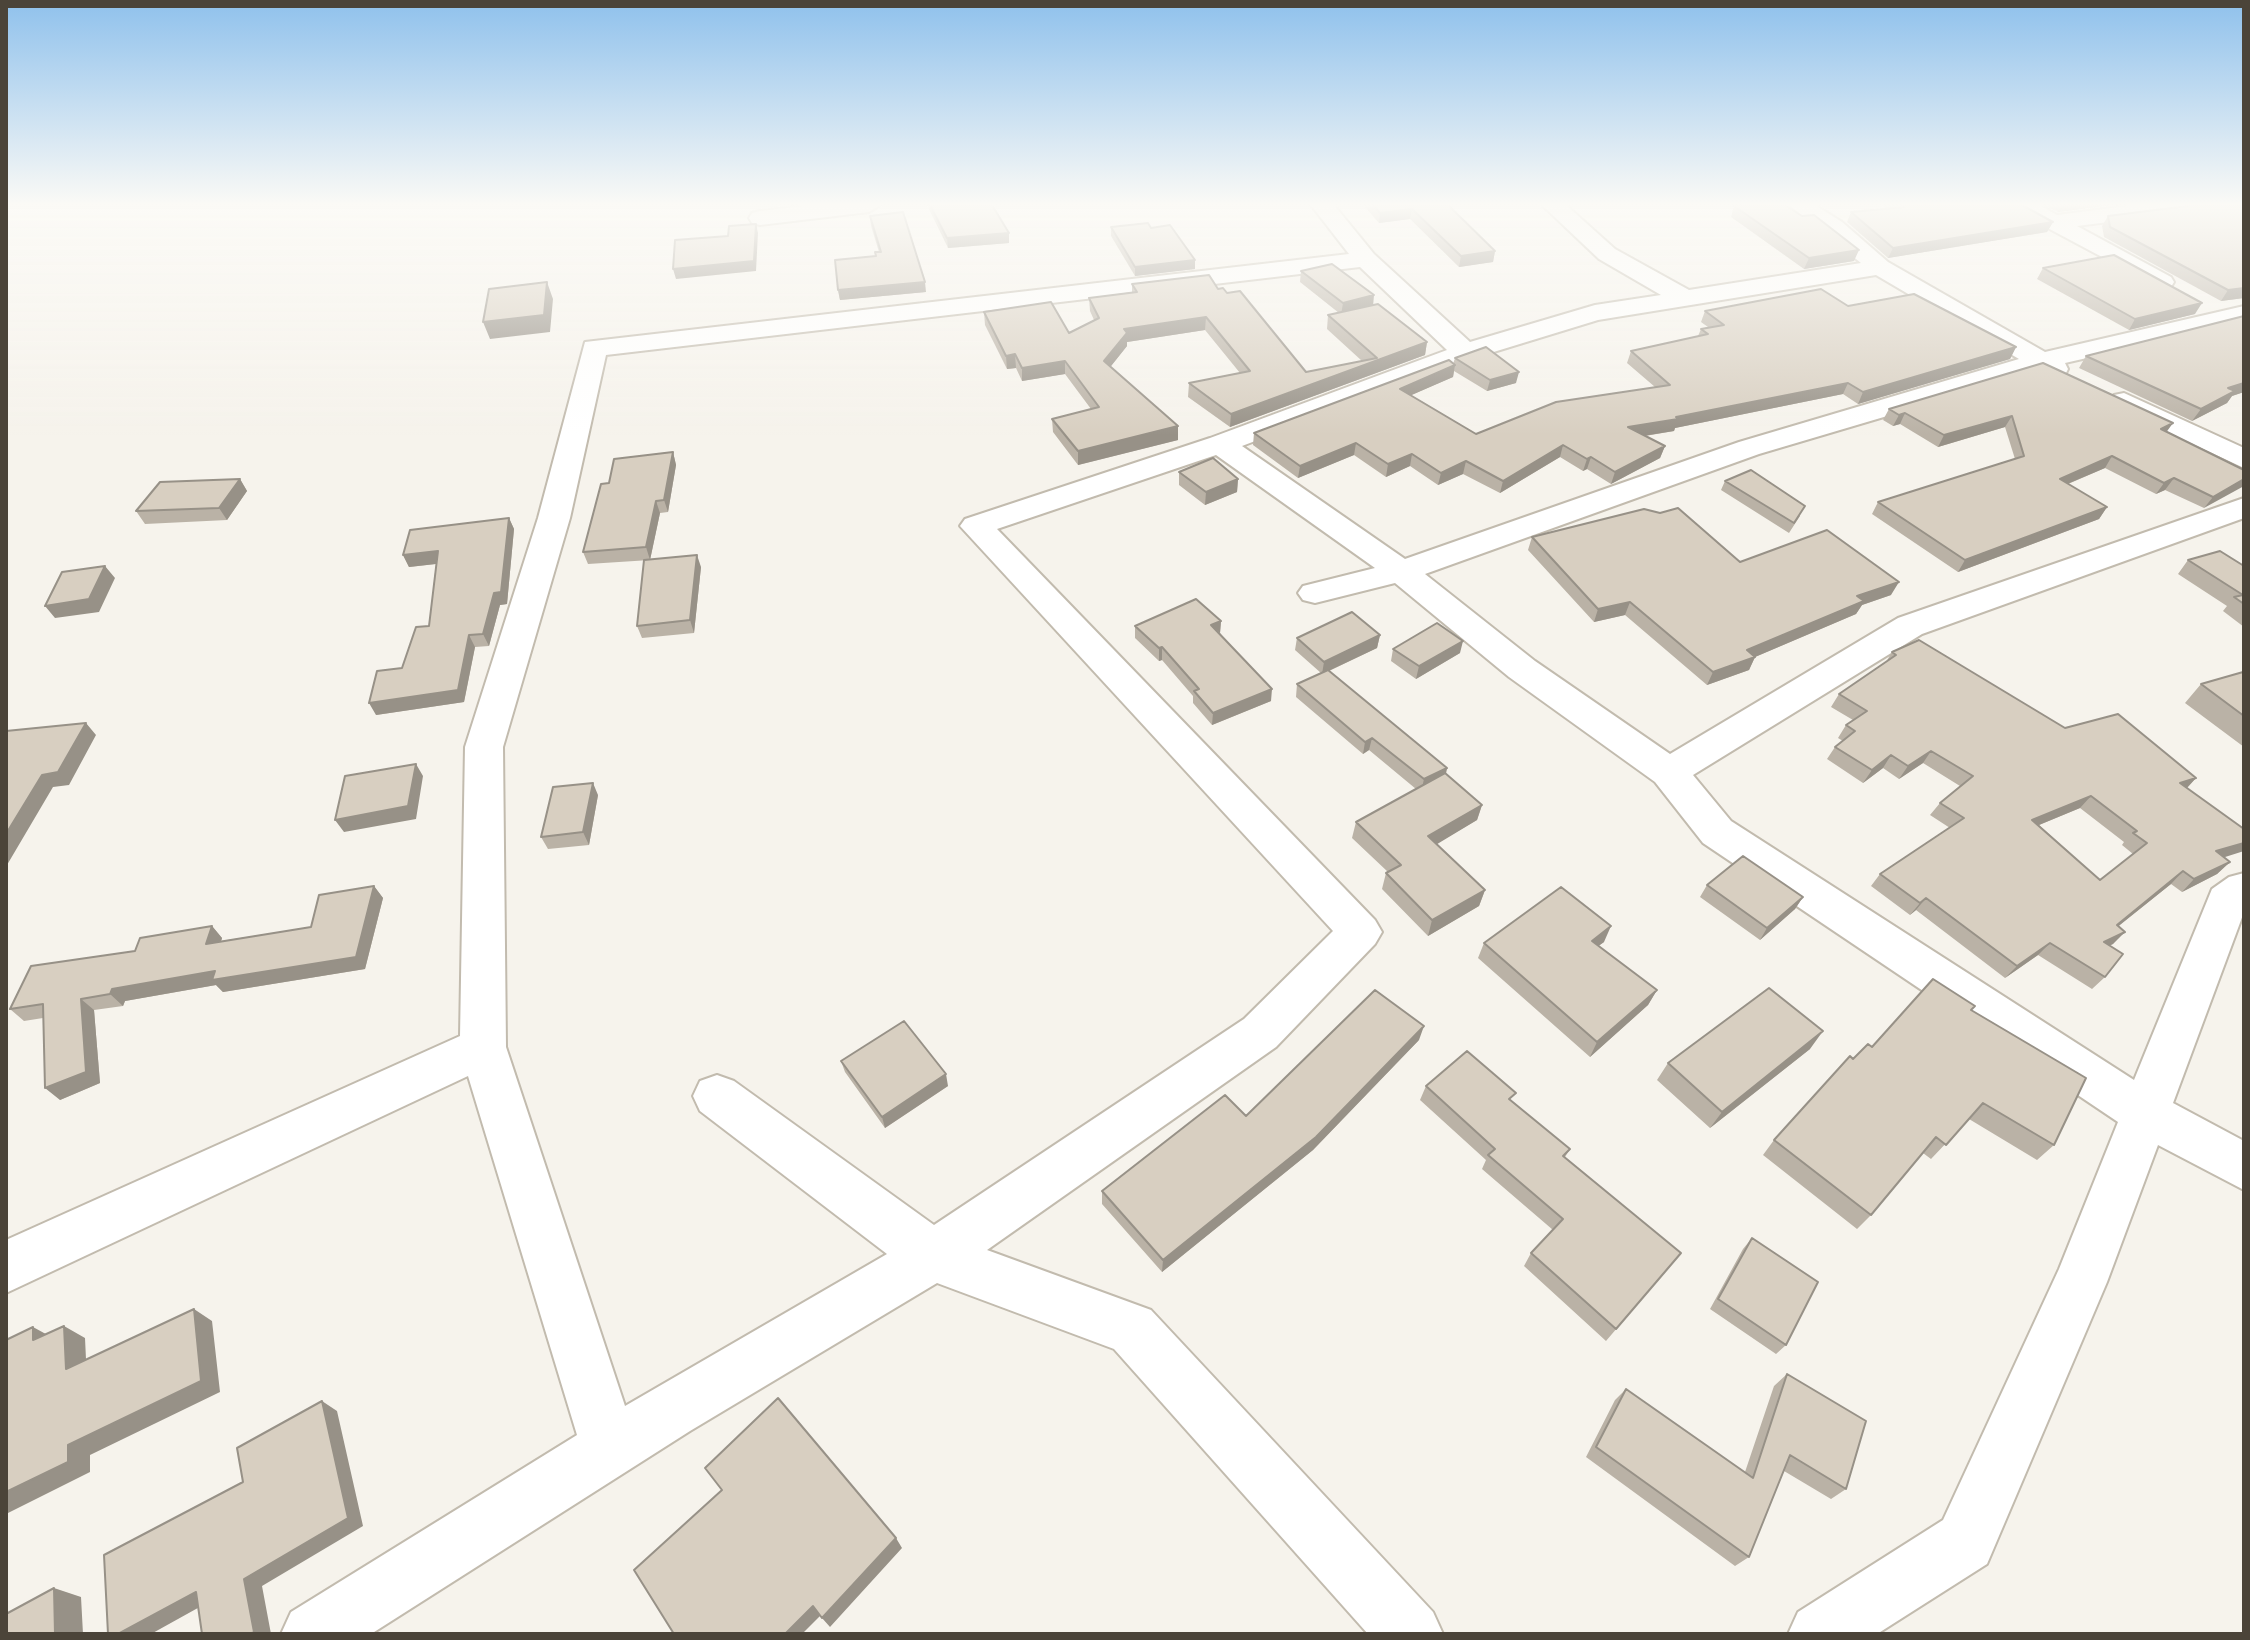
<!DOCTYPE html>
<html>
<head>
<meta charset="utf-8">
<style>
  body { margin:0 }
  #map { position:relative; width:2250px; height:1640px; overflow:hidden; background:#f6f3ec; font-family:Helvetica,sans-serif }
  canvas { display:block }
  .frame { position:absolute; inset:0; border:8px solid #4b4439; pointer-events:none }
</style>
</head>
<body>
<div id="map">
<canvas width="2250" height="1640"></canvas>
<div class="frame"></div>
</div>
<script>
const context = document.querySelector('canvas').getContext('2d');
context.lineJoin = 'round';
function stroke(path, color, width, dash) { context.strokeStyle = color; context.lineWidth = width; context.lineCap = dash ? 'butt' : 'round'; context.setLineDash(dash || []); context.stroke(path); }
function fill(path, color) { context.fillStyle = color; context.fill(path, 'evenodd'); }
const minor = new Path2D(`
  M813,205H880L869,212L760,225L752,223L749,218L752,213L760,211Z
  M1311,205H1334L1374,254L1470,342L1595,305L1661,295L1599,259L1542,205H1566L1615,249L1689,290L1861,263L1789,205H1815L1842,222L1888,262L2045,352L2244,306V322L2065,363L2068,369L2065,375L2055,377L2039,371L1759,454L1425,574L1535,661L1670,754L1898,618L2244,498V518L1922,634L1693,775L1731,821L2134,1080L2212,889L2229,877L2244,873V912L2173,1103L2244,1141V1190L2158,1145L2107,1282L1987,1564L1877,1634H1788L1798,1612L1943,1520L2059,1269L2118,1122L1703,843L1655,782L1509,677L1395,583L1315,603L1303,600L1298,593L1303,586L1375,568L1216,455L997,529L1375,920L1382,932L1375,944L1276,1047L987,1250L1151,1310L1433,1612L1443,1634H1368L1114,1349L937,1283L690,1431L371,1634H281L291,1612L577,1435L468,1076L6,1293V1240L460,1036L465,747L538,518L585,342L1349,254ZM1360,267L1447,350L1210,438L965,519L960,526L1333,931L1244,1019L934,1225L734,1081L717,1075L700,1081L693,1096L700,1111L887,1254L625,1406L506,1047L503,747L570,518L606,355ZM1876,275L2019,359L1739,442L1405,559L1242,446L1474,358L1598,320Z
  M2011,205H2039L2057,215L2135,205H2199L2188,212L2077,226L2171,277L2174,282L2171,287L2162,289L2014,210Z
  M2124,393L2244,448V468L2114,407L2110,401L2114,395Z`);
const wall = new Path2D(`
  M927,205H992L1009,233V243L948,248Z
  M1363,205H1448L1495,251L1493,262L1459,267L1410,219L1379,223Z
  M1881,205H2022L2053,222L2047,232L1888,258L1847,222L1851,212L1887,209Z
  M2044,205H2111L2058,212Z
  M2244,205V298L2221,301L2104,237L2102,226L2108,216Z
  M1734,206L1854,261L1804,269L1731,217Z
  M870,216L926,292L840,300L838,290L879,252L871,226Z
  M1111,227L1195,260V269L1135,276L1111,236Z
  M2043,268L2195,314L2129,330L2037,279Z
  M1301,271L1373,305L1427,342L1425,355L1230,427L1188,397L1189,383L1240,373L1205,330L1127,342V346L1110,367L1178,440L1078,465L1053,432L1052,419L1091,409L1065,374L1022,381L1016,368L1007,369L985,325L984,312L1069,333L1094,320L1090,311L1089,298L1132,292V284L1218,289L1306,372L1362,361L1327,329L1328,315L1339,313L1300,282Z
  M1848,306L2016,347L2010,359L1858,404L1843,394L1675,428L1674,431L1645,436L1665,446L1660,458L1611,484L1587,469L1583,471L1560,457L1500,493L1463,474L1438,485L1410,466L1386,477L1354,455L1298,478L1253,445L1254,433L1453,364L1455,358L1516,383L1487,391L1454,371L1453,377L1411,395L1476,434L1655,387L1627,363L1631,351L1698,336L1701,329L1708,327L1701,322L1705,311Z
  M2244,316V392L2232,396L2227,403L2192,421L2079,368L2086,356Z
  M2043,363L2167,432L2244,470L2204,508L2165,490L2156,494L2105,468L2068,484L2107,507L2099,519L1958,572L1872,514L1878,502L2015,459L2005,427L1938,447L1900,424L1893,426L1883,420L1889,409Z
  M673,452L676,465L668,512L660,513L650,560L588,564L583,552L609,483Z
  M1179,472L1238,479L1237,492L1205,505L1179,485Z
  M240,479L247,491L227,520L145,524L136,511Z
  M1725,481L1800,516L1789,533L1721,490Z
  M509,518L514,529L507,604L500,605L489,646L475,647L464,702L376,715L402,668L429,626L436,564L409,567L403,555Z
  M1532,537L1740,562L1891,595L1862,605L1856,614L1755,657L1749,670L1707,685L1625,615L1594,622L1528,550Z
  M2188,560L2244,566V627L2223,611L2227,606L2178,574Z
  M701,567L694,633L642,638L637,626Z
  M1221,621L1220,633L1271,701L1212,725L1193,703V696L1162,660L1159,661L1135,638V626Z
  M1380,635L1377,648L1329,671L1447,768L1446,774L1482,805L1477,820L1436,844L1485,890L1479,906L1428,936L1382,889L1386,873L1388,872L1352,838L1356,822L1416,789L1369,750L1363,754L1296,697L1297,684L1321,673L1295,650L1297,638Z
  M1393,649L1460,653L1416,679L1391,661Z
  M1892,652L2065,728L2196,778L2187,788L2224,857L2230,862L2217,874L2182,892L2171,884L2118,926L2113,944L2110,945L2105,977L2092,989L2038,955L2005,978L1916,910L1910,915L1871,886L1880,874L1950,828L1930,815L1940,803L1960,786L1923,763L1899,779L1883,768L1863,783L1827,759L1835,747L1843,741L1838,738L1846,725L1853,720L1831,707L1839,694L1886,662ZM2080,808L2124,842L2122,845L2133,854L2100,880L2039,825Z
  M2244,672V747L2185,703L2201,684Z
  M598,795L589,845L548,849L541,837Z
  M1707,885L1803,897L1795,909L1760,940L1700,897Z
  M374,886L383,898L365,969L223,992L216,985L125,1001L123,1006L94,1010L100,1083L60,1100L43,1018L24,1021L10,1009L135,951L212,926L222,938L221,941L311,927Z
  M1604,942L1598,946L1657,990L1648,1005L1590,1057L1478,958L1484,943Z
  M1971,1010L2054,1145L2037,1160L1969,1119L1931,1159L1923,1153L1871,1215L1857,1229L1763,1155L1774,1140L1853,1059L1872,1047Z
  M1419,1040L1313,1150L1162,1272L1102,1204V1191L1246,1116Z
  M1810,1049L1710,1128L1657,1080L1668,1063Z
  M841,1061L948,1086L885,1128L845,1072Z
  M1426,1086L1512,1101L1570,1149L1565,1157L1681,1253L1606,1341L1524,1266L1531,1253L1553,1230L1482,1169L1486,1160L1420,1100Z
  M1752,1238L1786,1345L1776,1354L1710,1309L1743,1249Z
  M1787,1374L1846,1489L1831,1499L1784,1471L1749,1557L1735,1566L1586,1457L1615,1400L1626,1389L1745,1472L1774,1386Z`);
const shadedWall = new Path2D(`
  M2061,205H2111L2058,212Z
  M1412,209L1410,219L1379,223L1380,213Z
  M2053,222L2047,232L1888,258L1893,248Z
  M756,224L758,233L756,271L676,279L673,269Z
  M1009,233V243L948,248L947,238Z
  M1859,250L1854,261L1804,269L1809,258Z
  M1495,251L1493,262L1459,267L1461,256Z
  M1195,260V269L1135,276V267Z
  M547,282L553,299L550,332L490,339L483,322Z
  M925,282L926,292L840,300L838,290Z
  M2244,288V298L2221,301L2228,290Z
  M1374,295L1373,307L1341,315L1343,303Z
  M2202,303L2195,314L2129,330L2135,319Z
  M1206,317L1205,330L1127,342V346L1104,375V361L1124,329Z
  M1427,342L1425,355L1230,427L1231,414Z
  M2016,347L2010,359L1858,404L1863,392Z
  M1015,354L1016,368L1007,369L1006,356Z
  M1065,361V374L1022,381V368Z
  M1455,365L1453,377L1398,401L1400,389Z
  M1519,372L1516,383L1487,391L1490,380Z
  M1848,383L1843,394L1675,428L1674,431L1624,439L1628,427Z
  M2244,383V392L2232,396L2227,403L2192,421L2201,409L2228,388Z
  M1905,413L1900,424L1893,426L1899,415Z
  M2012,416L2005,427L1938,447L1944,435Z
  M2173,423L2165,434L2161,429Z
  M1178,426V440L1078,465V451Z
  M1356,443L1354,455L1298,478L1300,466Z
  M1563,445L1560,457L1500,493L1503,481Z
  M1665,446L1660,458L1611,484L1615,472Z
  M673,452L676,465L668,512L664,500Z
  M1412,454L1410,466L1386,477L1388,464Z
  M2112,456L2105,468L2053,490L2060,479Z
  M1591,457L1587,469L1583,471L1587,459Z
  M1466,461L1463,474L1438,485L1441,473Z
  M2174,478L2165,490L2156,494L2164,483Z
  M240,479L247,491L227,520L219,508Z
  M1238,479L1237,492L1205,505L1206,492Z
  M2244,479V486L2204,508L2213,497Z
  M656,501L660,513L650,560L646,547Z
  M2107,507L2099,519L1958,572L1965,560Z
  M509,518L514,529L507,604L500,605L489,646L483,634Z
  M438,551L444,563L409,567L403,555Z
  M697,555L701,567L694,633L690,620Z
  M105,566L115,578L99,612L55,618L45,606Z
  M1899,582L1891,595L1862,605L1856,614L1755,657L1749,670L1707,685L1713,672L1747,650L1857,596Z
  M1630,602L1625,615L1594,622L1598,609Z
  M1221,621L1220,633L1211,625Z
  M469,635L475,647L464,702L376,715L369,703Z
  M1380,635L1377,648L1322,674L1324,662Z
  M1463,641L1460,653L1416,679L1419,666Z
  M1162,647V660L1159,661V648Z
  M1272,689L1271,701L1212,725L1213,713Z
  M86,723L96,735L69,785L53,787L7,865L6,834L42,775Z
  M1372,738L1369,750L1363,754L1365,742Z
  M1931,751L1923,763L1899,779L1908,766Z
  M1891,755L1883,768L1863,783L1872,770Z
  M416,764L423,776L416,819L344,832L335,820Z
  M1447,768L1444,781L1421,792L1424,779Z
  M2196,778L2184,791L2180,783Z
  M593,783L598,795L589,845L583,832Z
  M2091,796L2080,808L2022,832L2032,820Z
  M1482,805L1477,820L1424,852L1428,836Z
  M2244,843V851L2203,864L2216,851Z
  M2230,862L2217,874L2182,892L2194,879Z
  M2183,871L2171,884L2105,937L2117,925Z
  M374,886L383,898L365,969L223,992L216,985L125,1001L123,1006L110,994L112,989L215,971L356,957Z
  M1485,890L1479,906L1428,936L1432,920Z
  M1803,897L1795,909L1760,940L1767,928Z
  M1926,898L1916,910L1910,915L1920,903Z
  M212,926L222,938L217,956L206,944Z
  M1611,926L1604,942L1585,956L1592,941Z
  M2125,932L2113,944L2092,954L2104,942Z
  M2050,943L2038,955L2005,978L2017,966Z
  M1657,990L1648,1005L1590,1057L1597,1042Z
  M81,999L94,1010L100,1083L60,1100L45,1088Z
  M1424,1026L1419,1040L1313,1150L1162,1272L1163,1260Z
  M1823,1031L1810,1049L1710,1128L1722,1112Z
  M946,1074L948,1086L885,1128L882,1117Z
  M194,1309L212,1321L220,1392L90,1455V1472L6,1514V1492L68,1445Z
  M64,1326L85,1338L87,1381L66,1369Z
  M33,1327L55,1339L33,1340Z
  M322,1401L337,1411L363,1526L262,1586L271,1634H250L244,1579Z
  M896,1538L902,1548L830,1627L822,1618Z
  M54,1588L81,1597L83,1634H55Z
  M196,1592L214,1599L151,1634H118Z
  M813,1606L821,1615L802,1634H785Z`);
const building = new Path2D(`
  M930,205H992L1009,233L947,238Z
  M1373,205H1448L1495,251L1461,256L1412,209L1380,213Z
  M1745,205H1785L1802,216L1814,215L1859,250L1809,258L1734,206Z
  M1902,205H2022L2053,222L1893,248L1851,212L1905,207Z
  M2195,205H2244V288L2228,290L2110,227L2108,216Z
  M903,212L925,282L838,290L835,260L876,256L875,252H881L870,216Z
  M1148,223L1151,228L1170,225L1195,260L1135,267L1111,227Z
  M756,224L754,261L673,269L675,240L728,236L729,226Z
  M2114,255L2202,303L2135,319L2043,268Z
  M1332,264L1374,295L1343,303L1301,271Z
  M1209,275L1218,289L1223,288L1227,293L1240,291L1306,372L1377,358L1328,315L1378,304L1427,342L1231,414L1189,383L1250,371L1206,317L1124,329L1127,333L1104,361L1178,426L1078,451L1052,419L1099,407L1065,361L1022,368L1015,354L1006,356L984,312L1051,302L1069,333L1099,318L1089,298L1137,292L1132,284Z
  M547,282L544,315L483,322L489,289Z
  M1821,289L1848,306L1914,294L2016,347L1863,392L1848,383L1676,417L1678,419L1628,427L1665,446L1615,472L1591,457L1587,459L1563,445L1503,481L1466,461L1441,473L1412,454L1388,464L1356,443L1300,466L1254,433L1449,360L1455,365L1400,389L1476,434L1556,402L1670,385L1631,351L1708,334L1701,329L1724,325L1705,311Z
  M2244,316V383L2228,388L2235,391L2201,409L2086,356Z
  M1486,347L1519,372L1490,380L1455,358Z
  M2043,363L2173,423L2161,429L2244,470V479L2213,497L2174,478L2164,483L2112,456L2060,479L2107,507L1965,560L1878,502L2024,456L2012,416L1944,435L1905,413L1899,415L1889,409Z
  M673,452L664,500L656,501L646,547L583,552L601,484L609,483L614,459Z
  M1213,458L1238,479L1206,492L1179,472Z
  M1751,470L1805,506L1794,523L1725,481Z
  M240,479L219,508L136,511L160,482Z
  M1678,508L1740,562L1827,530L1899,582L1857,596L1864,601L1747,650L1755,657L1713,672L1630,602L1598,609L1532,537L1644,509L1660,513Z
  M509,518L501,592L494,593L483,634L469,635L458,690L369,703L377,671L402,668L416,627L429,626L438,551L403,555L410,530Z
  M2220,551L2244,566V604L2234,597L2243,595L2188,560Z
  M697,555L690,620L637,626L644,560Z
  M105,566L89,599L45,606L62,572Z
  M1196,599L1221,621L1211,625L1272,689L1213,713L1194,691L1199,689L1162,647L1159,648L1135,626Z
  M1352,612L1380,635L1324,662L1297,638Z
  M1437,623L1463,641L1419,666L1393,649Z
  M1919,640L2065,728L2118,714L2196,778L2180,783L2244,829V843L2216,851L2230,862L2194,879L2183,871L2117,925L2125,932L2104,942L2123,954L2105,977L2050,943L2017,966L1926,898L1920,903L1880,874L1964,818L1940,803L1973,776L1931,751L1908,766L1891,755L1872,770L1835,747L1855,731L1846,725L1867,711L1839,694L1896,655L1892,652ZM2091,796L2137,831L2133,833L2147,843L2100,880L2032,820Z
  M1328,670L1447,768L1424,779L1372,738L1365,742L1297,684Z
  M2243,672L2244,716L2201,684Z
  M86,723L58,772L42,775L6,834V731Z
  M416,764L408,806L335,820L345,776Z
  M1445,773L1482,805L1428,836L1485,890L1432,920L1386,873L1401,865L1356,822Z
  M593,783L583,832L541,837L553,787Z
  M1743,856L1803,897L1767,928L1707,885Z
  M374,886L356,957L212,980L215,971L112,989L110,994L81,999L86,1072L45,1088L43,1004L10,1009L31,966L135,951L140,938L212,926L206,944L311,927L319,895Z
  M1561,887L1611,926L1592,941L1657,990L1597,1042L1484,943Z
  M1933,979L1975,1006L1971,1010L2086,1078L2054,1145L1983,1103L1946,1145L1936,1137L1871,1215L1774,1140L1850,1056L1853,1059L1868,1044L1872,1047Z
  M1769,988L1823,1031L1722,1112L1668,1063Z
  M1375,990L1424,1026L1316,1137L1163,1260L1102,1191L1225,1095L1246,1116Z
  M904,1021L946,1074L882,1117L841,1061Z
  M1467,1051L1516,1093L1509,1099L1570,1149L1563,1156L1681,1253L1616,1329L1531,1253L1563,1219L1488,1155L1495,1149L1426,1086Z
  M1752,1238L1818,1282L1786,1345L1718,1299Z
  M194,1309L201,1381L68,1445V1462L6,1492V1340L33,1327V1340L64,1326L66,1369Z
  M1787,1374L1866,1421L1846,1489L1790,1455L1749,1557L1596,1447L1626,1389L1753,1478Z
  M778,1398L896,1538L822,1618L813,1606L785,1634H674L634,1570L722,1490L705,1468Z
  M322,1401L348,1518L244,1579L254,1632L250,1634H202L196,1592L118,1634H108L104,1555L243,1482L237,1448Z
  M54,1588L55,1634H6V1614Z`);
stroke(minor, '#c2bbae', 4);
fill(minor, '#fff');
fill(wall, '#bab2a6');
fill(shadedWall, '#979187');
fill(building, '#d8cfc1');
stroke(building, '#979187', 2);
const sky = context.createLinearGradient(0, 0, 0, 435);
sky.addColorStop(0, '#8fc1ec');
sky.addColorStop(0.47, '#fbfaf6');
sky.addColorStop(1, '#fbfaf600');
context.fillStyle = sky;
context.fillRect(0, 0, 2250, 435);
</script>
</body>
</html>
